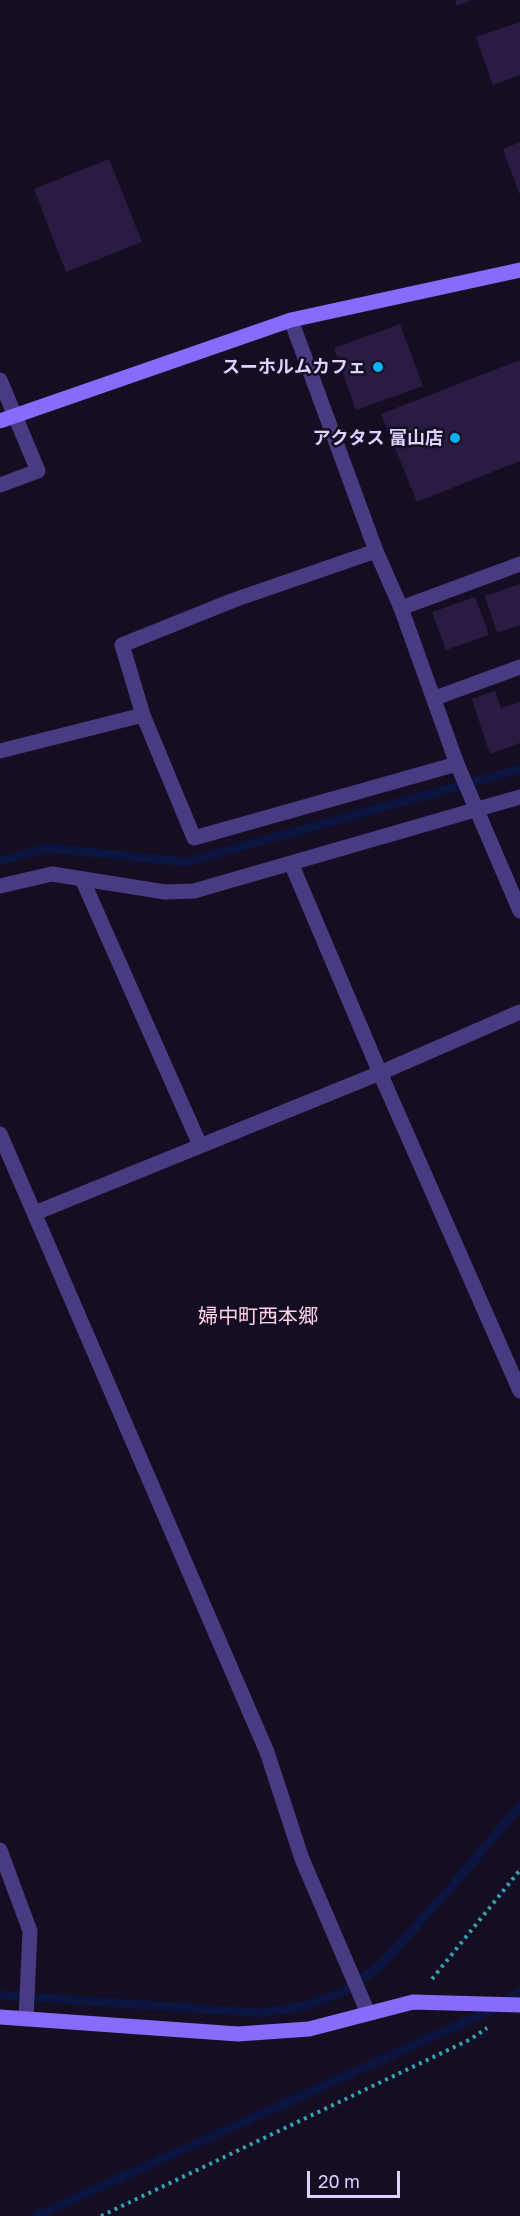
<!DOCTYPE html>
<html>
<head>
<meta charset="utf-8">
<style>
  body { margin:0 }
  #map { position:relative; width:520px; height:2216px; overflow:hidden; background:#150e23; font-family:"Golos Text",sans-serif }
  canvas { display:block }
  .scale { position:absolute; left:307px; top:2171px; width:93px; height:27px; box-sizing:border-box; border:3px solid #ded1fe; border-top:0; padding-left:8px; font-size:18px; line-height:21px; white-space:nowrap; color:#ded1fe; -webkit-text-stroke:4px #150e23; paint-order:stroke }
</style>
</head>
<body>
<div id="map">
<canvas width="520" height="2216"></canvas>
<div class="scale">20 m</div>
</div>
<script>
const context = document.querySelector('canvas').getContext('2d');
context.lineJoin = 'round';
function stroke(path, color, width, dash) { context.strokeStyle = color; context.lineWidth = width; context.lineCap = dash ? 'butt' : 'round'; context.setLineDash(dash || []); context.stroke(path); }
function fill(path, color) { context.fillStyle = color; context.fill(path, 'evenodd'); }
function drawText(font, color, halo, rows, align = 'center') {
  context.font = font + ' "Golos Text","Noto Sans JP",sans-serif'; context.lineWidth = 5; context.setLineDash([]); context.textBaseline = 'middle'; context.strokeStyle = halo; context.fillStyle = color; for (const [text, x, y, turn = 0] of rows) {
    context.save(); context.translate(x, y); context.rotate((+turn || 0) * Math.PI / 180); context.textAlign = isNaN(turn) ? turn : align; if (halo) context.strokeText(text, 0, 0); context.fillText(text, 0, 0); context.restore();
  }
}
const stream = new Path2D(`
  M0,861L47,848L186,862L520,769
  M0,1995L261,2013L305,2006L345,1991L382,1964L453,1885L520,1806
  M36,2216L487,2012L520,1992`);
const building = new Path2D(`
  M455,0H472L457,6Z
  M520,22V75L493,85L476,37Z
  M520,142V195L503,149Z
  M109,159L142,242L66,272L34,189Z
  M400,324L423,386L356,410L334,348Z
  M520,360V461L417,502L381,414Z
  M520,584V625L497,633L485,596Z
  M475,597L489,635L446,650L432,612Z
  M495,691L501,708L520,702V743L490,754L472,699Z`);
const path = new Path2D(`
  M432,1979L520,1870
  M101,2216L471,2039L487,2028`);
const street = new Path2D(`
  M291,320L376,551L401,608L457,764L520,911
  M0,380L38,471L0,485
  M376,551L234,600L122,645L143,715L194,838L457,764
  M401,608L520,564
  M435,698L520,667
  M0,751L143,715
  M291,863L380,1073L520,1391
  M82,879L200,1145
  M0,886L52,874L165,892L194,891L520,797
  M0,1134L267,1752L302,1859L368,2013
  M35,1213L380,1073L520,1012
  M0,1850L30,1931L26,2019`);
const secondary = new Path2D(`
  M0,421L291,320L520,270
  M0,2017L238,2034L309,2029L413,2002L520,2005`);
const markers = [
  [378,367,6,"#06b4f5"],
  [455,438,6,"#06b4f5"]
];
const poiNames = [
  ["スーホルムカフェ",366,367],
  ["アクタス 富山店",443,438]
];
const neighbourhoodNames = [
  ["婦中町西本郷",258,1317]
];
stroke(stream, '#0b153f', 9);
fill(building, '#2a1b43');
stroke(path, '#31a3b2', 4, [3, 4.5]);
stroke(street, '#493b81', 15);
stroke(secondary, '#886bfb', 15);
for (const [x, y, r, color] of markers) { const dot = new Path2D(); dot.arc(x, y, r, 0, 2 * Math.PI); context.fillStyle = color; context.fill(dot); stroke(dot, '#150e23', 2); }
drawText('bold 18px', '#ded1fe', '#150e23', poiNames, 'right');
drawText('20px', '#fed3e7', '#150e23', neighbourhoodNames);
</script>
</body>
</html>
